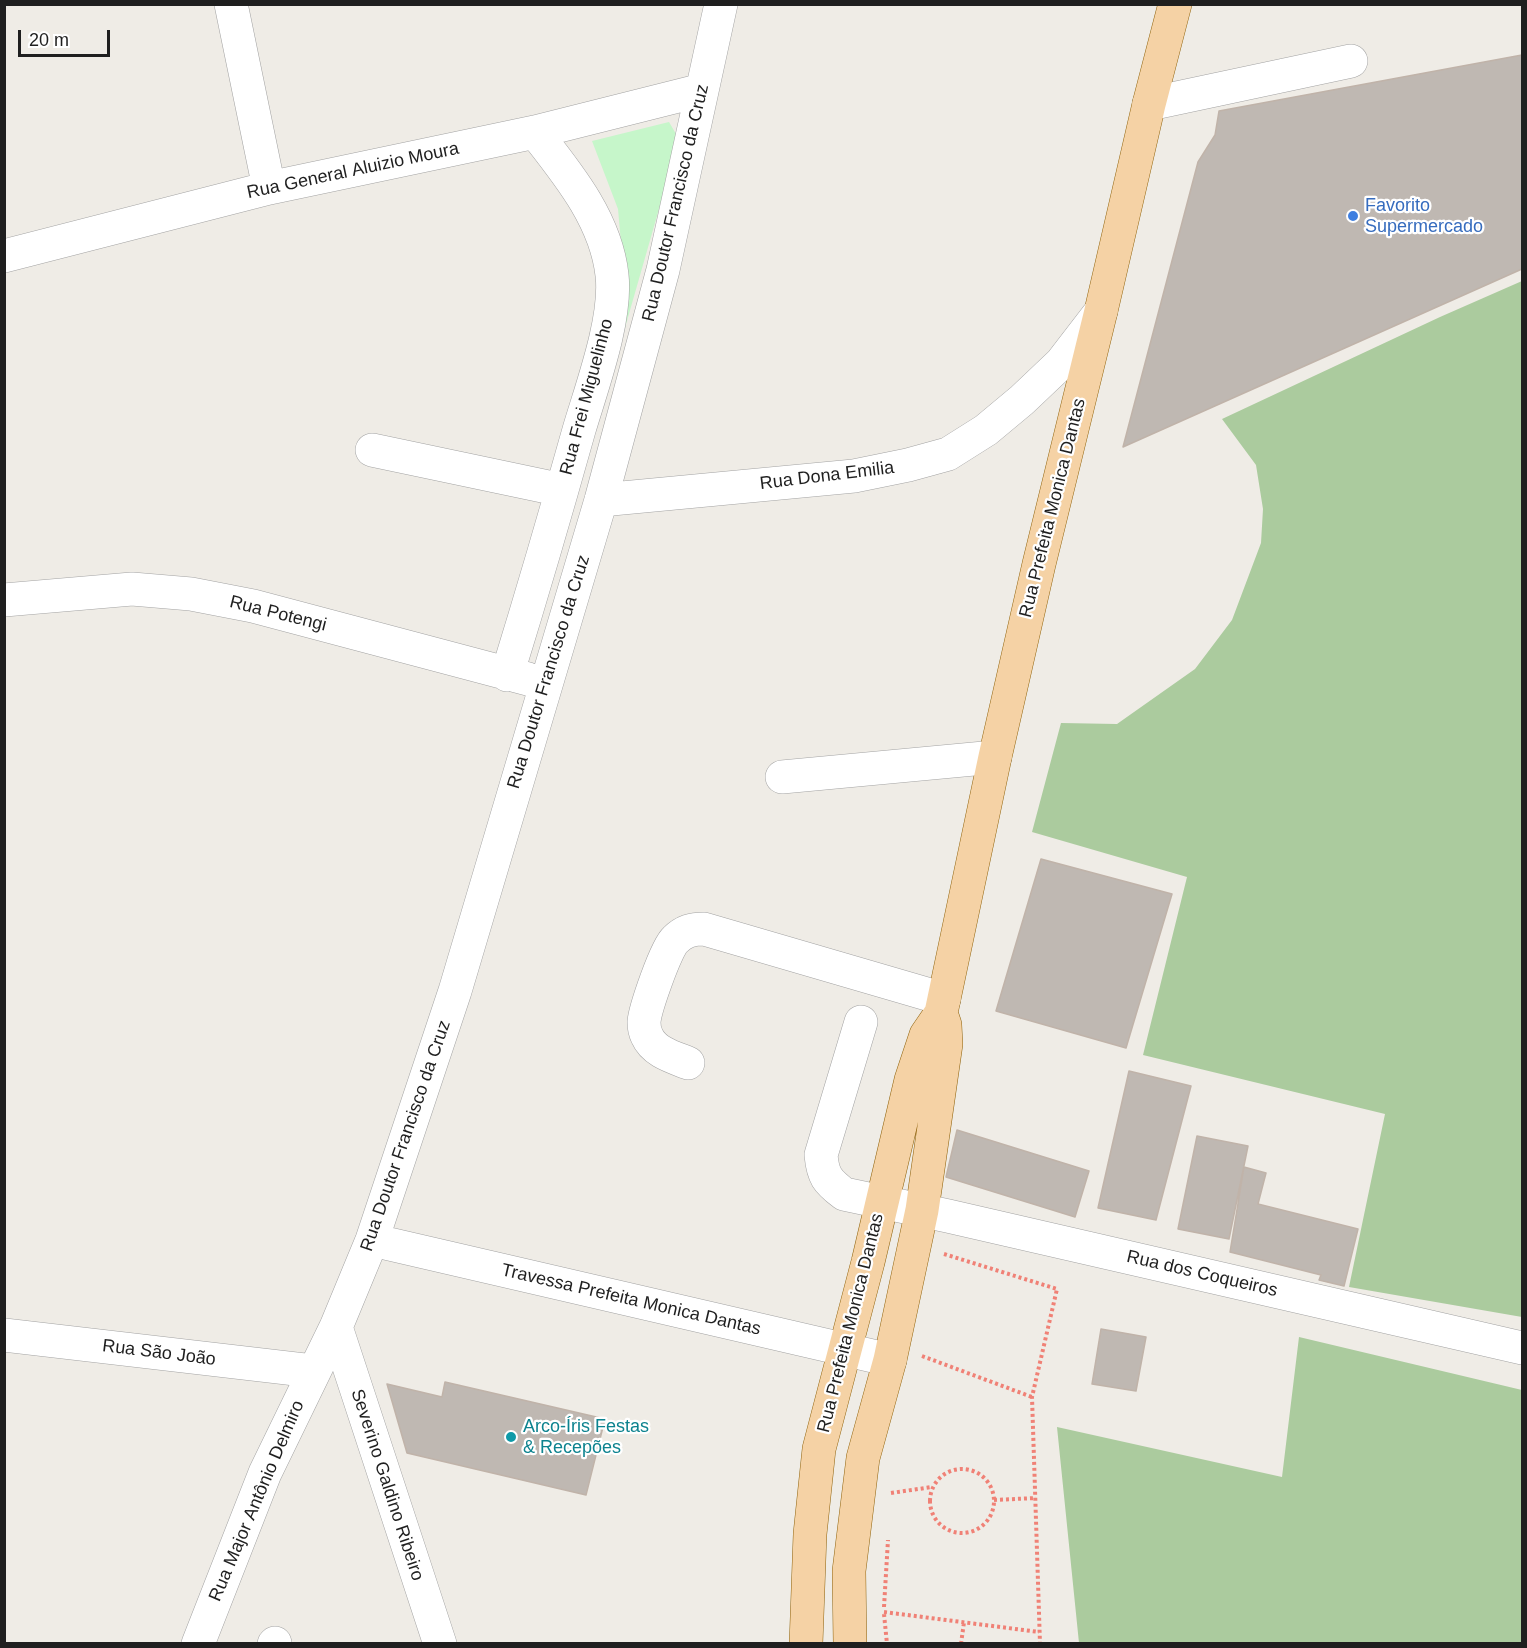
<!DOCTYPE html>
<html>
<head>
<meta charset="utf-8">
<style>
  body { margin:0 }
  #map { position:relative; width:1527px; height:1648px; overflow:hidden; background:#efece6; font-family:Helvetica,sans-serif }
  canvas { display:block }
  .frame { position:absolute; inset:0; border:6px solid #1f1f1f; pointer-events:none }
  .scale { position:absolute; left:18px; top:30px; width:92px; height:27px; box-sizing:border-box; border:3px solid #1f1f1f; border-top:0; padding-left:8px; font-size:18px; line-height:21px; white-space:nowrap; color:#1f1f1f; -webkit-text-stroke:4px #fff; paint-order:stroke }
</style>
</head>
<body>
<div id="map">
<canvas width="1527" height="1648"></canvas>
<div class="frame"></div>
<div class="scale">20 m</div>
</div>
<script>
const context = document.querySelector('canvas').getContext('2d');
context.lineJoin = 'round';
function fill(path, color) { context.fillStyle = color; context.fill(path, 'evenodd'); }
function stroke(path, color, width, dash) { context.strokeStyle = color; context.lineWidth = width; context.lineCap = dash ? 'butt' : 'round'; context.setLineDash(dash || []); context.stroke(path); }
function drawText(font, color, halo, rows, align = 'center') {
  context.font = font + ' Helvetica,sans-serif'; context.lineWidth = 4.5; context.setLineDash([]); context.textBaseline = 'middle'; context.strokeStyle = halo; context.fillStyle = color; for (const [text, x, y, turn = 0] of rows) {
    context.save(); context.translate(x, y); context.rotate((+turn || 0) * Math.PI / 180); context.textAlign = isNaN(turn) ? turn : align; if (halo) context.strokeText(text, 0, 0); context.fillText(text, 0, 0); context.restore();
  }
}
const forest = new Path2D(`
  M1522,281V1317L1349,1287L1385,1114L1143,1055L1187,877L1032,832L1061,723L1117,724L1195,669L1232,620L1261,543L1263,509L1256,465L1222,419L1440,317Z
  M1299,1337L1522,1390V1643H1079L1057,1427L1282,1477Z`);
const park = new Path2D(`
  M669,122L679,139L550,590L541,585L625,288L618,209L592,141Z`);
const building = new Path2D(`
  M1522,55V269L1123,447L1198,162L1215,135L1219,111Z
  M1041,859L1172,894L1126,1048L996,1011Z
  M1129,1071L1191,1086L1156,1220L1098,1208Z
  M957,1130L1089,1171L1075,1217L946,1177Z
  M1197,1136L1248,1146L1229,1239L1178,1229Z
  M1244,1167L1266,1173L1258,1204L1358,1229L1344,1286L1319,1280L1321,1275L1230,1252Z
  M1101,1329L1146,1337L1136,1391L1092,1384Z
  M445,1382L605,1419L586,1495L407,1453L387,1384L442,1397Z`);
const path = new Path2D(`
  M944,1254L1057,1289L1032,1397L1040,1644
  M922,1356L1032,1397
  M930 1501a32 32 0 1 1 64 0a32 32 0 1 1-64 0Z
  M891,1493L932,1487
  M994,1500L1036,1498
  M884,1607L888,1540
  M884,1612L1039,1632
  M884,1614L887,1644
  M961,1644L964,1622`);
const minor = new Path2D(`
  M231,4L269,188
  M1149,104L1351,61
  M4,256L269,188L535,132L702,90
  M372,450L562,490
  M601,500L854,476L908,465L948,454L986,430L1022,400L1061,363L1101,311
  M4,600L132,589L191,594L253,606L528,679
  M507,675C532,594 556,512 579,430C592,386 617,319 612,275C606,220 568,174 535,132
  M782,777L995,757
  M861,1022L821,1155C823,1176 827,1181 844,1194L948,1216L1522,1348
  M688,1063C673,1057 654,1052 647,1036C645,1032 644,1026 644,1022C645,1009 666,948 675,940C684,931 692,929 704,929L944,999
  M372,1240L890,1360
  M336,1327L440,1644
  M4,1335L313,1371
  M198,1644L265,1473L336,1327L372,1240L455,991L601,500L663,270L721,4
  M274,1644L275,1643`);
const major = new Path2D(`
  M806,1644L810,1534L819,1449L868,1262L911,1080L926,1035L941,1013L995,757L1039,564L1101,311L1149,104L1175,4
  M850,1644L849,1571L863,1458L890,1360L922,1210L946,1044L945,1025L941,1013`);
const markers = [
  [1353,216,6,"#3f7fe0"],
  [511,1437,6,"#0f9aa8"]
];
const streetNames = [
  ["Rua General Aluizio Moura",353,171,-12],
  ["Rua Doutor Francisco da Cruz",676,203,-77],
  ["Rua Frei Miguelinho",587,397,-75],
  ["Rua Dona Emilia",827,476,-7],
  ["Rua Prefeita Monica Dantas",1053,508,-76],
  ["Rua Potengi",278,614,14],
  ["Rua Doutor Francisco da Cruz",549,672,-73],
  ["Rua Doutor Francisco da Cruz",406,1136,-71],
  ["Rua dos Coqueiros",1202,1274,13],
  ["Travessa Prefeita Monica Dantas",631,1300,13],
  ["Rua Prefeita Monica Dantas",851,1323,-76],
  ["Rua São João",159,1353,7],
  ["Severino Galdino Ribeiro",387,1485,72],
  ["Rua Major Antônio Delmiro",257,1501,-67]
];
const shopNames = [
  ["Favorito",1365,206],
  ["Supermercado",1365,227]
];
const cultureNames = [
  ["Arco-Íris Festas",523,1427],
  ["& Recepões",523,1448]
];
fill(forest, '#abcb9e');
fill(park, '#c6f6ca');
fill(building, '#bfb8b2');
stroke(building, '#c0b3a9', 1.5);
stroke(minor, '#a3a3a3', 34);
stroke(major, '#8f620b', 34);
stroke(path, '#f08176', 4, [3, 3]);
stroke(minor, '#fff', 33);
stroke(major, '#f5d2a5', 33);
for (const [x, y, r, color] of markers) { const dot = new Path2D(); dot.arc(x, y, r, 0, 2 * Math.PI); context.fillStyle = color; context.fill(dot); stroke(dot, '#fff', 2); }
drawText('18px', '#1f1f1f', '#fff', streetNames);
drawText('18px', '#366cbe', '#fff', shopNames, 'left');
drawText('18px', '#0d838f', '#fff', cultureNames, 'left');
</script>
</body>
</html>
